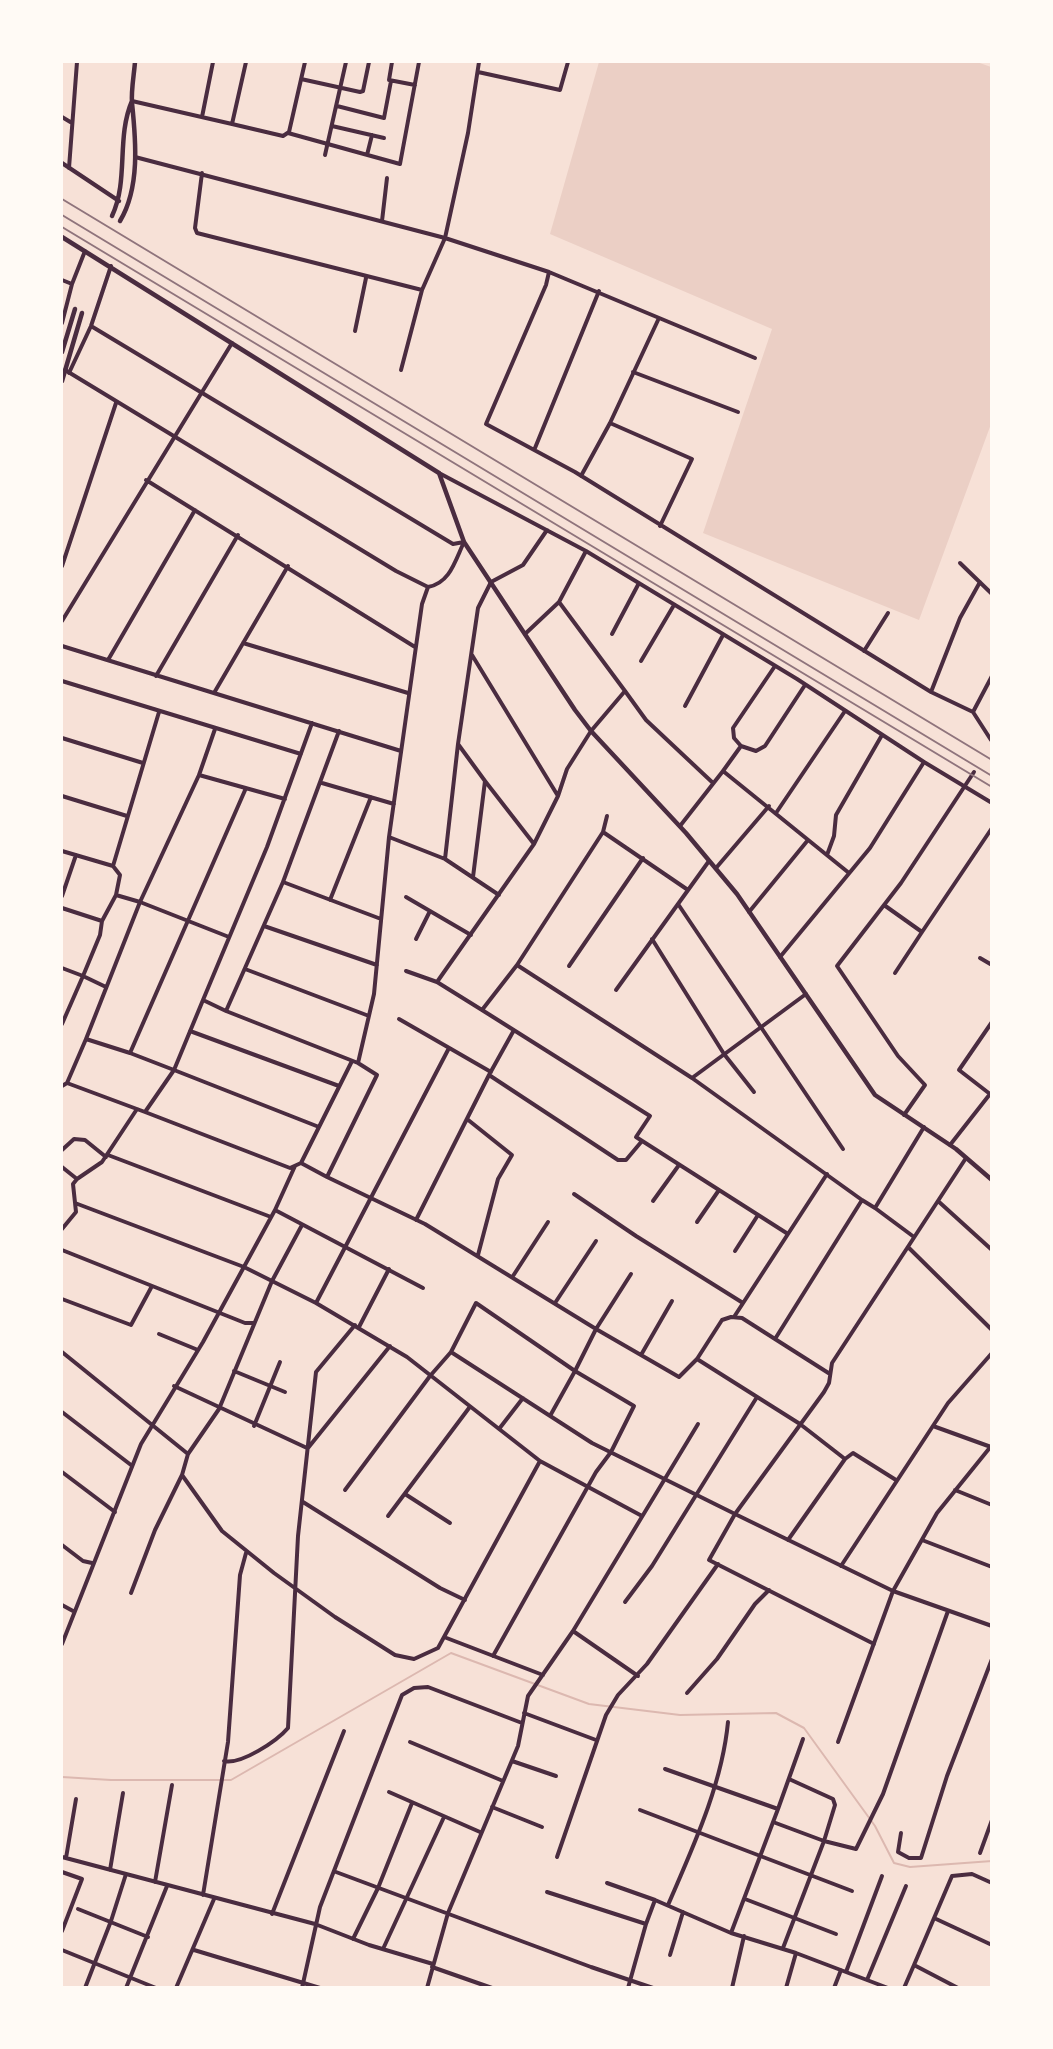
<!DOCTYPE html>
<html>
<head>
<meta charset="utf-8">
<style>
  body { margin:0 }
  #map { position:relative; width:1053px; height:2049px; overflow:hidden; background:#f7e1d7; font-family:Jost,sans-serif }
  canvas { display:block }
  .frame { position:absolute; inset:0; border:63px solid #fffaf5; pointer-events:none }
</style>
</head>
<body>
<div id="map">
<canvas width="1053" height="2049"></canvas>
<div class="frame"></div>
</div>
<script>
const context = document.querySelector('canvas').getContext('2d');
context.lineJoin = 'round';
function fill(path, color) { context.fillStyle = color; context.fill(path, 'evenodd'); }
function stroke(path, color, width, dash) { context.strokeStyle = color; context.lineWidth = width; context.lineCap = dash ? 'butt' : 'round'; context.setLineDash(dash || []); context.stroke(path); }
const green = new Path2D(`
  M599,62H977L991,67V424L919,620L703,533L772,329L550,234Z`);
const stream = new Path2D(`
  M62,1777L111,1780H231L451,1653L589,1704L680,1715L776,1713L804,1728L875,1826L894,1863L910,1867L992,1861`);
const minor = new Path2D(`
  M392,62L389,80L415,85
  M478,72L560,90L568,62
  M301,79L360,92L363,91L369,62
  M132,101L232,124L246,62
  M337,106L384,118L391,81
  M62,117L72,123
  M202,117L213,62
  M232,124L283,136L289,132L305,62
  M332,126L384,138
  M288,133L400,164L419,62
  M325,155L346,62
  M367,155L372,135
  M135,157L445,238L549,272
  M69,168L77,62
  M202,173L195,228L197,233L422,290
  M382,221L387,178
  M62,280L72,284
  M62,323L72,284L85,251
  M91,326L453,544L464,542C455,561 450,583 428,587L422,604L389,837L374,994L358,1063L377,1075L327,1177L425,1224L596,1329L631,1274
  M355,331L366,278
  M755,358L549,272L546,285L486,424L575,472L931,692
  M65,370L396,571L428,587
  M401,370L422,290L445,238L468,133L479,62
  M633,372L738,412
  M69,373L91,326L111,266
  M610,423L692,459L660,526
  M535,448L599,291
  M439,473L586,551
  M581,476L610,423L659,318
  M146,480L415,647
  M960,563L992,594
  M62,566L116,403
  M980,582L960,618L931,692L973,712L992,676
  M559,602L586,551L797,679L924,762
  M62,621L232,343
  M525,634L559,602L625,691
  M612,634L639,583
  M243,643L408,693
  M62,646L401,751
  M864,651L888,613
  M472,655L558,796
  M108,660L195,510
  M641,661L674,605
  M156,676L238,535
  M62,681L301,754
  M214,693L288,566
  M685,706L723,635
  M973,712L991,740
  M215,729L199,775L285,799
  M62,738L143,763
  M458,744L485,781L473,877
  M741,746L734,738L733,728L775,666
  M723,771L741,746L756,751L765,746L805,685
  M199,775L140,902L229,937
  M485,781L534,844
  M322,783L394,804
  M62,796L127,816
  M776,813L845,711
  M680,826L723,771L849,873
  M603,832L607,816
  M389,837L445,859
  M62,851L113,866L159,712
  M827,855L834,836L836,815L882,735
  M709,861L678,904L843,1149
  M113,866L120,875L116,895L140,902L86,1039L130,1053L246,788
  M716,868L769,806
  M283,882L339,731
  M499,895L445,859L458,744L478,608L491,582L523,565L547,530
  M62,896L76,855
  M406,897L471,935
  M330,900L371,797
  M884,905L922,932L992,828
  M62,908L102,921L116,895
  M749,912L808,840
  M264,926L377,965
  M416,939L430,911
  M652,939L724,1054L754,1092
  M780,957L870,848L924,762L992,803
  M980,958L992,965
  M517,965L603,832L688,890
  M569,966L643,858
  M62,968L83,976L100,935L102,921
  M245,969L369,1016
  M406,971L437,982
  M895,973L922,932
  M616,990L678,904
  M806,994L692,1078L862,1200
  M482,1010L437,982L534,844L558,796L567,769L591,731L625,691L646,720L713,783
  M226,1011L203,1000L267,847L312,723
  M399,1019L491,1072
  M62,1024L83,976L106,987
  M514,1030L489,1075L618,1160H626L642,1141
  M190,1031L339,1086
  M86,1039L67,1083L145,1112
  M130,1053L174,1070L203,1000
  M358,1063L226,1011L283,882L381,919
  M692,1078L517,965L482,1010L650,1116L636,1137L788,1234
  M62,1086L67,1083
  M904,1115L925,1085L898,1056L837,966L901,883L974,772
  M467,1119L512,1155L498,1179L478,1255
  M950,1145L990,1094L959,1070L992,1022
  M62,1150L74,1139L85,1140L106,1157
  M108,1155L271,1217
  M301,1163L290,1168L145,1112L174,1070L319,1127
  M62,1167L77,1179L102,1162L137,1109
  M327,1177L301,1163L352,1061
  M574,1194L636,1236L743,1303
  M653,1201L679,1165
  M938,1201L992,1250
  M75,1203L244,1267L316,1303L407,1357L540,1461L642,1516
  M875,1208L914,1237
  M275,1210L423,1288
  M416,1220L489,1075
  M697,1222L719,1190
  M302,1225L272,1281L219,1409L188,1454L182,1475L222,1531L274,1573L335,1617L395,1655L414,1659L438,1648L540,1461
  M62,1229L76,1212L73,1184L77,1179
  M908,1247L992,1330
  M62,1250L245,1323H254
  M735,1251L758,1215
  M513,1276L548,1222
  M62,1299L131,1325L152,1286
  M316,1303L449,1048
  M555,1303L596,1241
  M734,1317L827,1174
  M359,1327L389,1269
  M159,1334L198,1350
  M775,1339L862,1200L875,1208L924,1127
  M62,1352L188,1454
  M641,1355L672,1301
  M697,1359L800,1424L845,1459L788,1540
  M234,1371L285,1392
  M830,1374L742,1318L731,1317L722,1320L697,1359L679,1377L596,1329L575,1371L476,1303L451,1352L592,1443L735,1514L709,1560L874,1644
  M174,1386L307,1448
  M62,1412L131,1465
  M254,1426L280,1362
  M933,1426L991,1447
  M499,1429L523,1398
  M992,1445L937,1513L893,1591L992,1626
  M308,1448L390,1346
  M845,1459L853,1453L896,1480
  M62,1472L115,1512
  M345,1490L430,1376L451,1352
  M955,1490L992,1505
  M405,1494L450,1523
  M303,1502L440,1588L465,1600
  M388,1516L469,1408
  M922,1540L992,1567
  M62,1545L83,1561L92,1563
  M841,1566L948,1403L992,1353
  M131,1593L155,1530L182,1475
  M625,1602L652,1566L757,1397
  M62,1605L73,1611
  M573,1631L638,1676
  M444,1637L543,1675
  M62,1644L141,1444L203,1342L275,1210L295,1166
  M493,1656L596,1472L611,1452L634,1406L575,1371L550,1416
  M687,1693L717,1659L755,1604L769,1590
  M524,1713L596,1740
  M410,1742L503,1781
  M838,1742L893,1591L735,1514L824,1392L829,1383L832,1363L966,1158
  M224,1761C241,1765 277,1741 288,1728L298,1536L316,1372L355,1325
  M512,1761L556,1776
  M665,1769L778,1809L731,1933
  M789,1779L833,1799L835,1805L824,1841L856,1849L883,1794L948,1611
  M389,1792L480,1832
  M492,1807L542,1827
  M778,1809L803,1739
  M640,1810L852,1891
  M773,1822L824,1841L783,1948
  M901,1833L898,1852L909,1858H921L947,1776L992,1659
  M980,1853L992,1820
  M62,1857L315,1924L369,1945L433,1964
  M557,1857L606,1715L618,1695L647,1664L718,1564
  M66,1858L76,1799
  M110,1870L123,1793
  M62,1872L82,1879L62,1931
  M336,1872L591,1967L653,1988
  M155,1882L172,1785
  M607,1883L655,1900
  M547,1892L646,1924
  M203,1895L228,1742L240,1575L246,1553
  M745,1899L836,1934
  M668,1905C693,1847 722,1785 728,1722
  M78,1909L148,1937
  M272,1914L344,1731
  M934,1918L992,1945
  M353,1939L378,1888L412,1803
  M383,1949L444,1817
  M62,1950L156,1988
  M194,1950L320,1988
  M670,1955L683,1912
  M914,1965L952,1876L972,1874L992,1883
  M432,1967L492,1988
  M846,1972L882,1876
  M867,1980L906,1886
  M85,1988L111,1921L126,1874
  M126,1988L167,1886
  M176,1988L214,1899
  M302,1988L320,1907L402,1695L414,1688L428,1687L522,1723
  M427,1988L448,1913L518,1746L528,1696L573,1631L698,1424
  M628,1988L646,1924L655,1900L731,1933L796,1953L888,1988
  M732,1988L744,1936
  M786,1988L796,1953
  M834,1988L841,1970
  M904,1988L914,1965L958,1988`);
const tertiary = new Path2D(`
  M62,163L119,201
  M112,216C129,180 116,138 132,101
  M120,221C140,188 136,141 132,103C131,90 134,75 135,62
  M62,237L439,473L464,542L575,710L591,731L686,833L737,894L875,1095L956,1149L992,1180
  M62,352L75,309
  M62,381L82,313`);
const rail = new Path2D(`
  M62,199L992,760
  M62,215L992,776
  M62,227L992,787`);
fill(green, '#ebcfc5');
stroke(stream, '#dcb8b0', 2);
stroke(minor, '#4a2c40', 4);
stroke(tertiary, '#4a2c40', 4.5);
stroke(rail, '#8f747c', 2);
</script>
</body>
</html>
